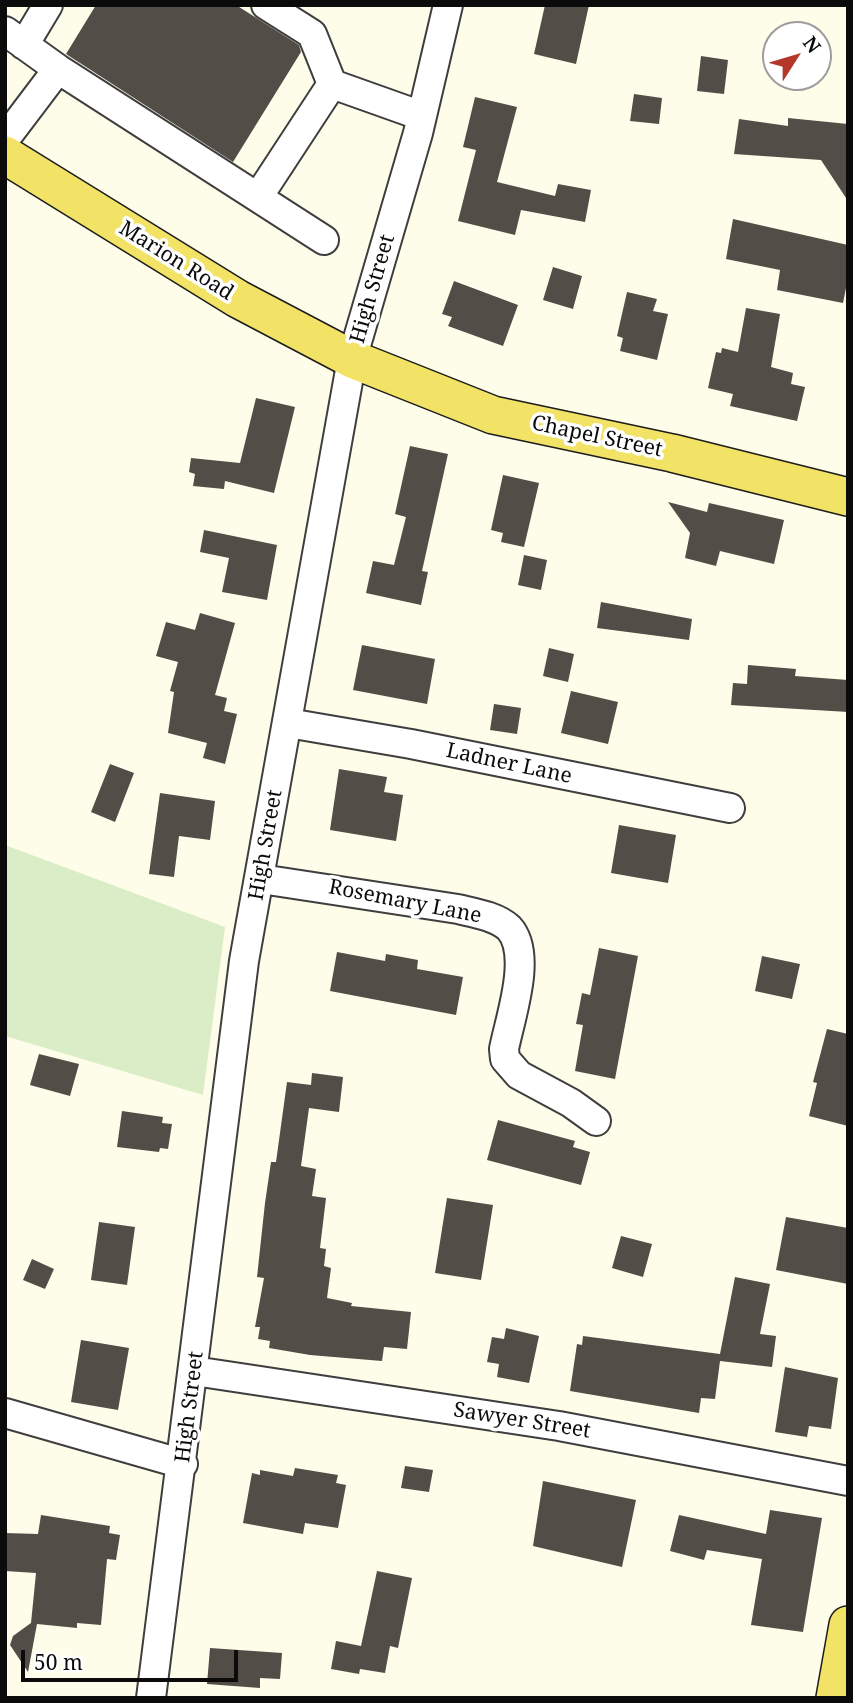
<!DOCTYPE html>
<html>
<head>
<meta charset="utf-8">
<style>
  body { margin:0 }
  #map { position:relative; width:853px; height:1703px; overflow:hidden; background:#fefde9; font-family:"Noto Serif",serif }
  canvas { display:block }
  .frame { position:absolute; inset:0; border:7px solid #0b0b0b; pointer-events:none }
  .north { position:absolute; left:762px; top:21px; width:70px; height:70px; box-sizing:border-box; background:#fff; border:2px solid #9d9d9d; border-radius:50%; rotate:53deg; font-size:19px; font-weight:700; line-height:28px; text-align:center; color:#0b0b0b }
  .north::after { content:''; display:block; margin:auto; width:24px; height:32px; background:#b3372b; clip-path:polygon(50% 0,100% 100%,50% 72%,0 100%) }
  .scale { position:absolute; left:21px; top:1650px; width:217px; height:32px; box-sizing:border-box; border:4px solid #0b0b0b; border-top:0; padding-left:9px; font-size:21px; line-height:24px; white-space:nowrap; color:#0b0b0b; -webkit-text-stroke:5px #fff; paint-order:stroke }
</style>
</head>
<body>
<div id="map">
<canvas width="853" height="1703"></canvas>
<div class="frame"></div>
<div class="north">N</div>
<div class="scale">50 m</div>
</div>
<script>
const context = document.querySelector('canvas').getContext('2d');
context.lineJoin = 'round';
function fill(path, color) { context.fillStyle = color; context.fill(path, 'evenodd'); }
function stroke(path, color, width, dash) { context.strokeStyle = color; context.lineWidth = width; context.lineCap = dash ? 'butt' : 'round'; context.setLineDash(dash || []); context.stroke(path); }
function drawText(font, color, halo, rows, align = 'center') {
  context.font = font + ' "Noto Serif",serif'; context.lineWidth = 7; context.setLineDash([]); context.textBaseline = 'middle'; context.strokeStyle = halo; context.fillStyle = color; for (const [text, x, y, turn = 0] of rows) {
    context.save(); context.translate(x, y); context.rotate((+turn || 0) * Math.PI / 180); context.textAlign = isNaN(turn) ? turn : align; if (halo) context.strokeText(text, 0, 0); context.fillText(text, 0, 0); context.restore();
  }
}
const pitch = new Path2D(`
  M5,845L225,927L203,1095L5,1036Z`);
const building = new Path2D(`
  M96,5H236L299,45L301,52L233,162L66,54Z
  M545,5H589L576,64L534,54Z
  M701,56L728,60L724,94L697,91Z
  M634,94L662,98L659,124L630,121Z
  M475,97L517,107L497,182L555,196L558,184L591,190L585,222L521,210L515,235L458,221L476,150L463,147Z
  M788,118L848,124V201L821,160L734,154L739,119L788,126Z
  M733,219L848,245V278L843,303L777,290L780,270L726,259Z
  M553,267L582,276L573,309L543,300Z
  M454,281L518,305L503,346L448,326L452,317L442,314Z
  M627,292L657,299L653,311L668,314L657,360L620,351L623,338L617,336Z
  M746,308L780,314L771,367L793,373L791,384L805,387L797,421L730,406L733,394L708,388L716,352L721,353L722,348L738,352Z
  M256,398L295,407L274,493L225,481L224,489L193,486L195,474L189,472L191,458L240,463Z
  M410,446L448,454L422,571L428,572L421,605L366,593L373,561L394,565L406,517L395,514Z
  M503,475L539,483L524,547L501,542L503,533L491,530Z
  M668,502L707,512L709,503L784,520L774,564L720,551L716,566L685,558L690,533Z
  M204,530L277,545L267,600L222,592L229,558L200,552Z
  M524,555L547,560L541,590L518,585Z
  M601,602L692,619L689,640L597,628Z
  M200,613L235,623L215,695L227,698L224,711L237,714L225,764L203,758L207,743L168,733L174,692L170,691L178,662L156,656L166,622L195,630Z
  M362,645L435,659L427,704L353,690Z
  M549,648L574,654L568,682L543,676Z
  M748,665L796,669L795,676L848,680V712L731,705L733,683L747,684Z
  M571,691L618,702L608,744L561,733Z
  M494,704L521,708L517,734L490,730Z
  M110,764L134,773L115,822L91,812Z
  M339,769L387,777L384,792L403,795L396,841L330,830Z
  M160,793L215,801L210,840L179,836L174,877L149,874Z
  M619,825L676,835L668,883L611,873Z
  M599,948L638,956L615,1079L575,1071L583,1025L576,1024L582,993L590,995Z
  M337,952L385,961L386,954L418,960L417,969L463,977L456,1015L330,991Z
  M762,956L800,964L792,999L755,991Z
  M827,1029L848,1034V1126L809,1116L817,1083L813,1082Z
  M39,1054L79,1064L70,1096L30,1085Z
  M312,1073L343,1077L339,1112L309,1108L301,1166L316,1169L312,1196L326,1198L320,1248L326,1249L324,1266L331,1268L327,1298L352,1303L351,1306L411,1312L407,1349L384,1347L382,1361L310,1355L269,1348L270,1341L258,1339L260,1327H255L264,1278L257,1277L265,1203L271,1162H276L287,1082L311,1085Z
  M122,1111L163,1117L162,1123L172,1124L168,1149L160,1148L159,1152L117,1147Z
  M498,1120L575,1141L573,1147L590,1152L581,1185L487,1160Z
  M447,1198L493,1205L481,1280L435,1273Z
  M786,1217L848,1228V1284L776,1270Z
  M99,1222L135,1227L127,1285L91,1280Z
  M621,1236L652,1244L643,1277L612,1268Z
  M32,1259L54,1269L45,1289L23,1280Z
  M735,1277L770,1284L760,1334L776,1336L772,1367L720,1361L715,1399L701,1398L699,1413L570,1391L577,1344L582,1345L583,1336L720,1354Z
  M506,1328L539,1336L529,1383L497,1377L499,1364L487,1362L492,1337L504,1339Z
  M81,1340L129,1348L118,1410L71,1402Z
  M785,1367L838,1378L831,1429L809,1426L807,1437L775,1432Z
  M405,1466L433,1470L429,1492L401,1488Z
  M295,1468L338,1475L336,1483L346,1485L338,1528L305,1523L303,1534L243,1523L252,1473L260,1475V1470L293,1476Z
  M543,1481L636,1500L622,1567L533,1546Z
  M770,1510L822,1518L803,1632L751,1625L762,1559L707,1550L704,1560L670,1551L679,1515L766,1534Z
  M41,1515L110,1526L109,1533L120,1535L116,1560L107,1559L101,1625L77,1623V1628L37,1624L28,1672L10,1645L13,1636L31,1623L36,1573L5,1571V1533L38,1534Z
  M377,1571L412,1578L398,1648L390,1646L385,1673L360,1669L359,1674L331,1669L336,1641L361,1646Z
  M210,1648L282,1653L280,1679L260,1678V1688L207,1684Z`);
const minor = new Path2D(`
  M266,5L312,34L332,84
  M5,31L58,69L5,139
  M24,45L48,5
  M58,69L324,240
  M258,197L332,84L422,116
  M288,723L411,744L730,808
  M261,879L458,909C474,913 496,916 509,928C533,954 510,1018 504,1049L505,1059L519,1075L571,1103L596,1121
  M194,1371L559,1426L848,1481
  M5,1413L183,1464
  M151,1698L244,961L352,359L418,133L448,5`);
const major = new Path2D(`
  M5,155L238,299L352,359L493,415L672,453L848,497
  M835,1698L848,1625`);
const streetNames = [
  ["Marion Road",176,261,32],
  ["High Street",373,289,-74],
  ["Chapel Street",597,437,12],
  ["Ladner Lane",509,764,12],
  ["High Street",266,845,-80],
  ["Rosemary Lane",405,902,11],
  ["High Street",190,1407,-83],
  ["Sawyer Street",522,1421,9]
];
fill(pitch, '#dbedc7');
fill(building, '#534d48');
stroke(minor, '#3e3e3e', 32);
stroke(major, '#1c1c1c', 40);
stroke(minor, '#fff', 28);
stroke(major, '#f2e366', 37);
drawText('21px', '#0b0b0b', '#fff', streetNames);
</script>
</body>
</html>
